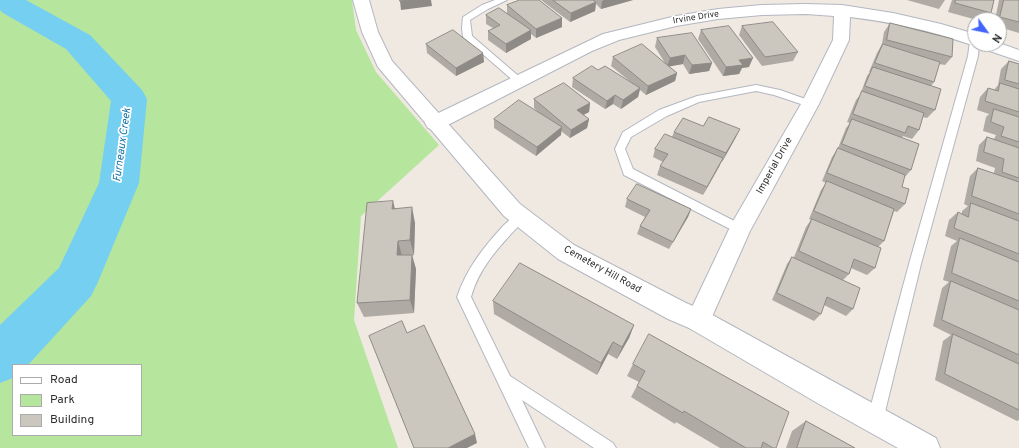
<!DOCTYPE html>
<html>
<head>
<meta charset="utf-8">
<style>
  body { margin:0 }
  #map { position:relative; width:1019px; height:448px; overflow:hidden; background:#efe9e1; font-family:Overpass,sans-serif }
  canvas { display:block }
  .legend { position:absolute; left:12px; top:364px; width:130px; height:72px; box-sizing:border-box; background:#fff; border:1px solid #ababab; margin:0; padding:5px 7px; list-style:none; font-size:12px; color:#2e2e2e }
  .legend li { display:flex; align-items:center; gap:8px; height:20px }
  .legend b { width:20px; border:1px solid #ababab }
  .north { position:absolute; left:967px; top:12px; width:40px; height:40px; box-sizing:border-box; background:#fff; border:1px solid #ababab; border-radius:50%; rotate:123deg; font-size:11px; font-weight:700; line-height:16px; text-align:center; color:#2e2e2e }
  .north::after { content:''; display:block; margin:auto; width:14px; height:18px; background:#4264fb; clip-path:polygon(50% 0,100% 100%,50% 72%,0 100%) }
</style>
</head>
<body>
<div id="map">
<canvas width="1019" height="448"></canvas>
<ul class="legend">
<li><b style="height:5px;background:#fff"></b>Road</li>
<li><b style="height:11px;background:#b6e59e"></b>Park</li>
<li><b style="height:11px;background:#cbc7bf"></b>Building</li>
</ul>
<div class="north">N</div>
</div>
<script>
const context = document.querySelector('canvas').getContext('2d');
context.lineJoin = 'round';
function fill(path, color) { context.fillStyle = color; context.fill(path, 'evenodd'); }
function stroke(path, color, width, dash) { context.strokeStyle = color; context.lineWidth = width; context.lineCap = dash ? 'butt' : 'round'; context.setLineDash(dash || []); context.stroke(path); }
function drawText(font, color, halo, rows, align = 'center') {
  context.font = font + ' Overpass,sans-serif'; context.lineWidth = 3.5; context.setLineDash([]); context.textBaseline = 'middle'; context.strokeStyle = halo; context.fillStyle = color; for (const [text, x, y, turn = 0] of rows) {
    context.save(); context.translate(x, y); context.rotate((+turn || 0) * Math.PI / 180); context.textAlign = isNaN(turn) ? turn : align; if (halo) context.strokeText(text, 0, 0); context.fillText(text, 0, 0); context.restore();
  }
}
const green = new Path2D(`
  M0,0H352L356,30L376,72L439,145L361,216L354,320L398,448H0ZM13,365H141V435H13Z`);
const river = new Path2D(`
  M0,0H26L90,35L142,90L147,99L139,183L98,282L91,296L28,365H13V378L0,383V325L59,268L99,183L111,101L66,49L3,13L0,10Z`);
const service = new Path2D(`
  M495,0H507L488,9L470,20L472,36L522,79L524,81L522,83H516L463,37L462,28L463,17L482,5Z
  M975,38V44H979L978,56L921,264L883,420L880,425L875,428L870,425L867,420L909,264L968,56L970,41Z
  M756,85L780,90L814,102L815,104L810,107L774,95L756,91L699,102L667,116L631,137L625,149L633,169L744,226L746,229L744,232L740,234L736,232L624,175L615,149L623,132L659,110L697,96Z
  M520,212L524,214L526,217L524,220C502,244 480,265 471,297L510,376L613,443L616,448H594L522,400L545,448H529L457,297C467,268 483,248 503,226C509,221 513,215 520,212Z`);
const minor = new Path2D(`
  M806,4L842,5L893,13L941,24L975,34V44H999V43L1019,50V61L981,48L979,44H969C928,30 892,22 850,17L849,40L819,104L750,231L707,328L698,331L689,328L686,320L732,223L801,104L833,40L834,16L806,14L762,15L718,19L676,26L619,40L592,51L442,128L435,130L428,128L425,123L428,118L603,34L676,16L718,9L762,5Z`);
const tertiary = new Path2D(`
  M353,0H369L378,32L392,61L520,204L574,245L686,303L707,312L936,438L940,448H898L819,404L689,328L668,319L558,259L504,216L378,67L362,32Z`);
const wall = new Path2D(`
  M541,0H633L601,9L596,4L595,11L570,22Z
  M907,0H945L939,9Z
  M952,0H994L991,13L985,20H977L948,12Z
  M999,0H1019V33L999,27V20H995Z
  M507,5L562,18V27L536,38L531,34V39L506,53L488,40V31L493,28L486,24V15L507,14Z
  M890,23L952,57L945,65L939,64L934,82L931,86L935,110L927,118L923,117L919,130L912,139L903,136L902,138L911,170L904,178L902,187L905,204L897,212L894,211L884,241L878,247L875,268L867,275L851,268L849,274L843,280L853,309L846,316L824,305L821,314L814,321L772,300L787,264L792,257H794L806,227L811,220L809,219L821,190L826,183L822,181L832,157L838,148L846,128L850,123L847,122L856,100L860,95L867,76L870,72H869L877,53L882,44L884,32Z
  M742,26L798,52L793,61L762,66L739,35Z
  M701,30L749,67L742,68L739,74L723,76L698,39Z
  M657,38L712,63L709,71L689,74L683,64L669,66L677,73L675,81L646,95L640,90L638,97L621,109L613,104L605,109L572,87L573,78L598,70L632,83L611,66L613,57L665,63L655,47Z
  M426,44L483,53L484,62L456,76L427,53Z
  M1009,61L1019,64V420L1017,421L935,380L943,341L951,335L933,326L942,288L949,282L943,280L951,246L957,241L945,236L949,220L958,212L962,214V211L968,206L964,204L970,176L978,168L994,173L995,168L976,161L979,145L987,137L994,139L996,135L983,131L986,117L989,114L977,110L980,97L988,88L994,90L998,85L1001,69Z
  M534,99L590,103L589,112L583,115L589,119L587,128L570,138L561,131V135L536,156L494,128V119L538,112L534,108Z
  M703,126L736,137L722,162V161L703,195L657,175L660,166L663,162L653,157L655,149L672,137L674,132Z
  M627,199L691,209L688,217L669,249L637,234L640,226L645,217L625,207Z
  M395,208L415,223L414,255L412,256L416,269L414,313L364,317L357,303Z
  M493,301L634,325L629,338L617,359L608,354L597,375L494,314Z
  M633,364L776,448H720L676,422L675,424L631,397L639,382L627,376Z
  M806,421L855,448H786L792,431Z`);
const shadedWall = new Path2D(`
  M410,0H431L432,6L401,10L400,1Z
  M604,0H633L601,9L602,1Z
  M596,2L595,11L570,22L571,13Z
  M562,18V27L536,38V29Z
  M531,30V39L506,53V44Z
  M483,53L484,62L456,76V68Z
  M685,55L683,64L667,67L670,58Z
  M753,58L749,67L742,68L739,74L723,76L726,67L739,60Z
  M712,63L709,71L689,74L692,65Z
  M677,73L675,81L646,95L648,86Z
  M640,88L638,97L621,109L623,100Z
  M615,95L613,104L605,109L607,101Z
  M590,103L589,112L576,119L577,110Z
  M589,119L587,128L570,138L571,130Z
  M562,127L561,135L536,156L537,147Z
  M740,129L736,137L722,162L726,153Z
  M723,158L719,167L703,195L707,187Z
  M393,201L397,217L392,209Z
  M412,207L415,223L414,255L410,240Z
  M691,209L688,217L669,249L673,242Z
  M398,241L402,256L397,255Z
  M412,255L416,269L414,313L410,300Z
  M634,325L629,338L617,359L622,347Z
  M613,342L608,354L597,375L601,363Z
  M475,434L477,443L467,448H448Z`);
const building = new Path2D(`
  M400,0H410L400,1Z
  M520,0H539L562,18L536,29L507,5Z
  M553,0H593L596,2L571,13Z
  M956,0H994L991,13L955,3Z
  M1004,0H1019V22L1000,17Z
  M499,8L531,30L506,44L488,31L500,25L486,15Z
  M773,22L798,52L765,57L742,26Z
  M890,23L953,39L952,57L887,40Z
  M729,26L753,58L739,60L743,65L726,67L701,30Z
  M453,30L483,53L456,68L426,44Z
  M692,33L712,63L692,65L685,55L670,58L657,38Z
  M642,44L677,73L648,86L613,57Z
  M883,44L940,62L934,82L875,63Z
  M1009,61L1019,64V84L1005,80Z
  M592,66L598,70L605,66L640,88L623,100L615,95L607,101L573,78Z
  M873,67L941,89L935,110L865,86Z
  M564,83L590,103L577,110L589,119L571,130L534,99Z
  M1000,83L1019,89V112L985,101L988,88L998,91Z
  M862,91L924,113L919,130L908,126L905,133L853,114Z
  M519,100L562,127L537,147L494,119Z
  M994,109L1019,117V142L1001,136L1004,127L991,122Z
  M709,117L740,129L726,153L674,132L683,118L703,126Z
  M852,119L919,144L911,170L842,144Z
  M665,134L723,158L707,187L660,166L668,154L655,149Z
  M987,137L1019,148V178L1002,172L1004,159L984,152Z
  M838,148L905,175L902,187L909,189L905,204L827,173Z
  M978,168L1019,182V214L972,196Z
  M827,181L894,209L884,241L814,211Z
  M637,184L691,209L673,242L640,226L650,210L627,199Z
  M393,201L392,209L412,207L410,240L398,241L397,255H412L410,300L357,303L367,203Z
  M971,203L1019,221V254L954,228L958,212L968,217Z
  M812,219L881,248L875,268L854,259L849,274L799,251Z
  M960,238L1019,262V301L952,273Z
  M792,257L860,288L853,309L827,297L821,314L777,293Z
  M520,263L634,325L622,347L613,342L601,363L493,301Z
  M951,281L1019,310V355L942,320Z
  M402,321L407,333L424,325L475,434L448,448H414L369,336Z
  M649,334L789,412L776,448H773L763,442L761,448H746L684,411L683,413L637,386L645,371L633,364Z
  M953,334L1019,364V410L945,374Z
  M806,421L855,448H797Z`);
const farStreetnames = [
  ["Irvine Drive",696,18,-9]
];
const streetNames = [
  ["Imperial Drive",775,166,-61],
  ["Cemetery Hill Road",602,270,29]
];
const waterNames = [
  ["Furneaux Creek",123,145,-82]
];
fill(green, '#b6e59e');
fill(river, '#75cff0');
stroke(service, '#b4b7c1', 2);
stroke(minor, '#b4b7c1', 2);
stroke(tertiary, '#b4b7c1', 2);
fill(service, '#fff');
fill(minor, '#fff');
fill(tertiary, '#fff');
fill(wall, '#afaba4');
fill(shadedWall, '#8e8b86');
fill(building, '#cbc7bf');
stroke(building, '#8e8b86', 1);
drawText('9px', '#2e2e2e', '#fff', farStreetnames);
drawText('10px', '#2e2e2e', '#fff', streetNames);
drawText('italic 11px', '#0d6fa3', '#fff', waterNames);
</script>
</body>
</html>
